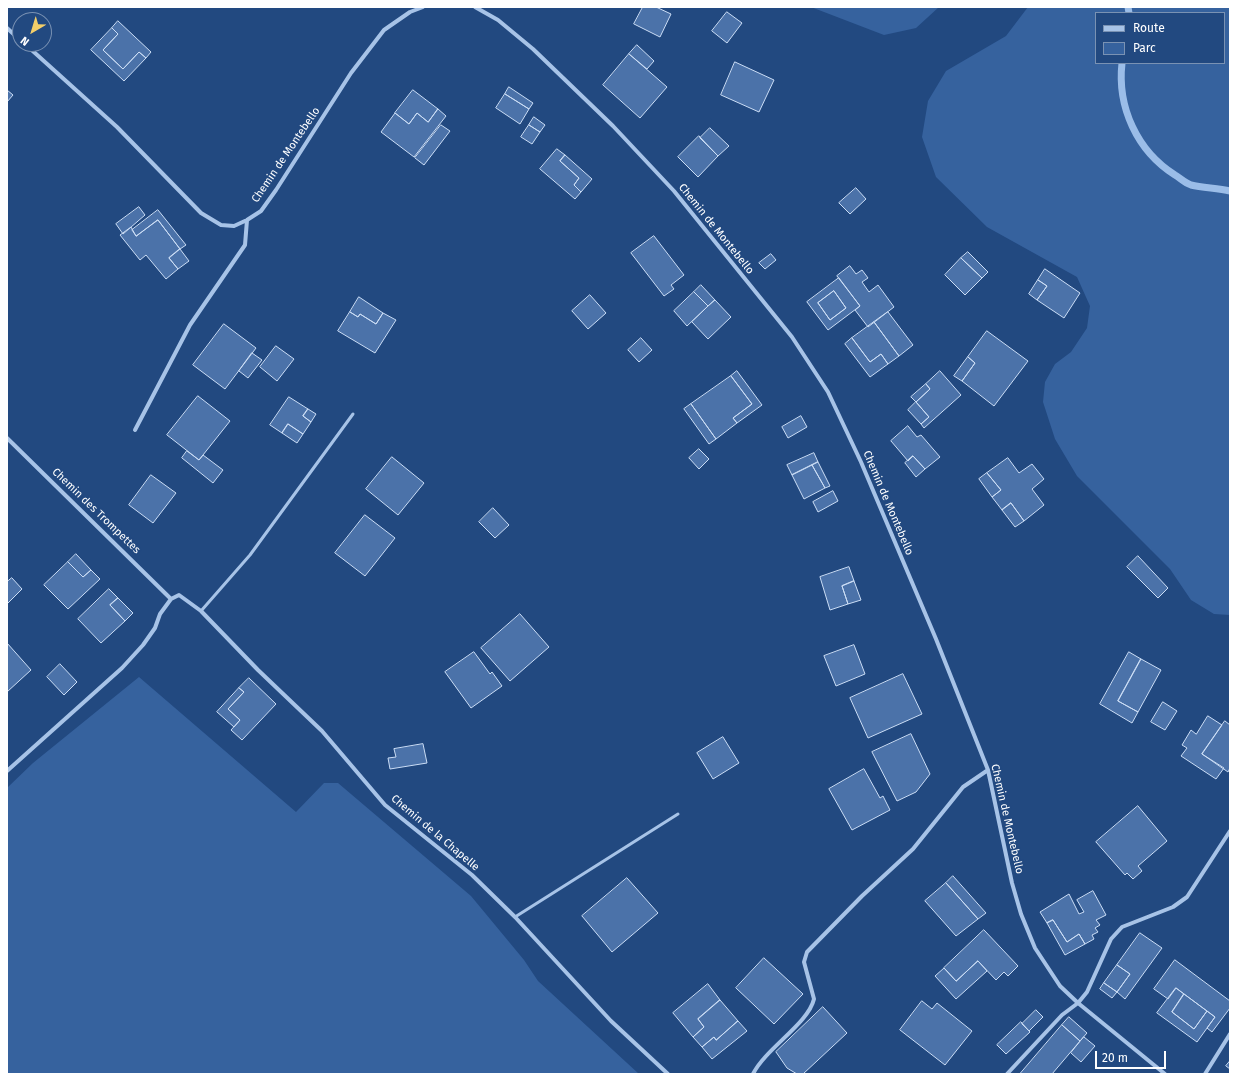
<!DOCTYPE html>
<html>
<head>
<meta charset="utf-8">
<style>
  body { margin:0 }
  #map { position:relative; width:1237px; height:1081px; overflow:hidden; background:#224980; font-family:"Fira Sans",sans-serif }
  canvas { display:block }
  .frame { position:absolute; inset:0; border:8px solid #fff; pointer-events:none }
  .legend { position:absolute; left:1095px; top:12px; width:130px; height:52px; box-sizing:border-box; background:#224980; border:1px solid #7a92b3; margin:0; padding:5px 7px; list-style:none; font-size:12px; color:#fff }
  .legend li { display:flex; align-items:center; gap:8px; height:20px }
  .legend b { width:20px; border:1px solid #7a92b3 }
  .north { position:absolute; left:12px; top:12px; width:40px; height:40px; box-sizing:border-box; background:#224980; border:1px solid #7a92b3; border-radius:50%; rotate:218deg; font-size:11px; font-weight:700; line-height:16px; text-align:center; color:#fff }
  .north::after { content:''; display:block; margin:auto; width:14px; height:18px; background:#f3ce69; clip-path:polygon(50% 0,100% 100%,50% 72%,0 100%) }
  .scale { position:absolute; left:1095px; top:1051px; width:71px; height:18px; box-sizing:border-box; border:2px solid #fff; border-top:0; padding-left:5px; font-size:12px; line-height:14px; white-space:nowrap; color:#fff; -webkit-text-stroke:3px #224980; paint-order:stroke }
</style>
</head>
<body>
<div id="map">
<canvas width="1237" height="1081"></canvas>
<div class="frame"></div>
<ul class="legend">
<li><b style="height:5px;background:#a7c3e7"></b>Route</li>
<li><b style="height:11px;background:#36629e"></b>Parc</li>
</ul>
<div class="north">N</div>
<div class="scale">20 m</div>
</div>
<script>
const context = document.querySelector('canvas').getContext('2d');
context.lineJoin = 'round';
function fill(path, color) { context.fillStyle = color; context.fill(path, 'evenodd'); }
function stroke(path, color, width, dash) { context.strokeStyle = color; context.lineWidth = width; context.lineCap = dash ? 'butt' : 'round'; context.setLineDash(dash || []); context.stroke(path); }
function drawText(font, color, halo, rows, align = 'center') {
  context.font = font + ' "Fira Sans",sans-serif'; context.lineWidth = 3.5; context.setLineDash([]); context.textBaseline = 'middle'; context.strokeStyle = halo; context.fillStyle = color; for (const [text, x, y, turn = 0] of rows) {
    context.save(); context.translate(x, y); context.rotate((+turn || 0) * Math.PI / 180); context.textAlign = isNaN(turn) ? turn : align; if (halo) context.strokeText(text, 0, 0); context.fillText(text, 0, 0); context.restore();
  }
}
const green = new Path2D(`
  M811,7H939L916,28L884,35Z
  M1028,7H1230V615L1214,614L1191,600L1170,569L1077,476L1055,439L1043,402L1045,382L1055,364L1071,352L1087,328L1090,306L1077,277L987,227L936,177L922,137L928,101L946,71L1006,36ZM1096,13H1224V63H1096Z
  M139,677L296,812L324,783H338L471,896L524,960L538,981L639,1074H7V788L33,763Z`);
const stream = new Path2D(`
  M1128,7L1129,13
  M1122,63C1117,107 1137,151 1175,175C1180,178 1185,183 1191,185C1203,188 1217,188 1230,191`);
const building = new Path2D(`
  M643,7H656L671,14L660,37L634,24Z
  M727,12L742,23L727,43L712,31Z
  M118,21L151,52L146,58L139,52L123,69L103,50L118,34L112,28Z
  M112,28L118,34L103,50L123,69L139,52L146,58L124,81L91,50Z
  M637,45L654,61L647,69L629,54Z
  M629,54L667,87L640,118L603,85Z
  M735,62L774,80L759,112L721,95Z
  M509,87L533,103L529,109L505,94Z
  M7,90L13,95L7,102Z
  M413,90L438,109L428,122L417,113L409,124L395,113Z
  M505,94L529,109L520,124L496,108Z
  M438,109L446,116L414,157L381,132L395,113L409,124L417,113L428,122Z
  M534,117L545,125L540,132L529,125Z
  M441,125L450,131L424,165L415,158Z
  M529,125L540,132L532,144L521,137Z
  M710,128L729,146L718,156L700,138Z
  M699,136L718,156L698,177L678,157Z
  M557,149L565,155L560,161L579,178L574,185L581,192L575,199L540,169Z
  M565,155L592,179L581,192L574,185L579,178L560,161Z
  M856,188L866,199L850,214L839,203Z
  M139,207L145,215L123,234L116,224Z
  M158,210L186,245L180,249L158,220L136,236L132,230Z
  M158,220L180,249L169,258L178,269L166,279L146,255L140,260L120,235L131,227L136,236Z
  M654,236L684,275L671,285L674,289L664,296L631,253Z
  M180,249L189,261L178,269L169,258Z
  M968,252L988,272L982,278L961,258Z
  M771,254L776,260L765,269L759,263Z
  M961,258L982,278L965,295L945,275Z
  M850,266L856,274L862,270L868,278L862,282L869,292L878,285L894,307L868,327L855,310L860,306L837,276Z
  M1045,269L1080,293L1064,318L1037,300L1047,286L1038,280Z
  M839,278L860,306L828,330L807,302ZM834,291L846,308L830,320L818,303Z
  M1038,280L1047,286L1037,300L1029,294Z
  M701,285L715,300L708,306L694,292Z
  M834,291L846,308L830,320L818,303Z
  M694,292L708,306L687,326L674,311Z
  M590,295L606,313L588,329L572,311Z
  M359,297L383,313L376,324L360,314L358,317L350,312Z
  M715,300L731,317L708,339L692,322Z
  M350,312L358,317L360,314L376,324L383,313L396,320L375,353L338,331Z
  M888,312L913,345L899,356L874,322Z
  M874,322L899,356L888,364L881,354L870,362L852,338Z
  M224,324L256,348L225,389L193,365Z
  M987,331L1028,361L994,406L962,381L975,363L968,357Z
  M641,338L652,350L639,362L628,350Z
  M852,338L870,362L881,354L888,364L870,377L845,344Z
  M276,346L294,359L277,381L260,367Z
  M252,353L262,360L248,378L239,371Z
  M968,357L975,363L962,381L954,376Z
  M737,371L762,405L737,423L733,418L752,404L731,376Z
  M940,371L961,395L924,428L921,424L929,417L916,402L930,389L926,384Z
  M731,376L752,404L733,418L737,423L716,439L691,404Z
  M926,384L930,389L916,402L911,397Z
  M198,396L230,421L199,460L167,435Z
  M289,397L308,409L303,416L311,422L303,434L288,424L282,433L270,425Z
  M916,402L929,417L921,424L908,410Z
  M691,404L716,439L709,444L684,409Z
  M308,409L316,414L311,422L303,416Z
  M801,416L807,427L788,438L782,427Z
  M288,424L303,434L297,443L282,433Z
  M908,426L917,437L921,435L940,457L925,469L913,456L908,461L891,441Z
  M699,449L709,459L699,469L689,458Z
  M187,451L199,460L203,455L223,470L213,483L182,458Z
  M814,453L818,462L792,475L787,465Z
  M913,456L925,469L916,477L905,463Z
  M392,457L424,483L398,515L366,489Z
  M1008,458L1019,473L1032,464L1044,479L1032,489L1044,505L1024,521L1011,503L1002,510L992,497L1001,490L987,473Z
  M818,462L830,486L825,488L812,465Z
  M812,465L825,488L804,499L792,475Z
  M987,473L1001,490L992,497L979,479Z
  M151,475L176,493L153,523L129,505Z
  M833,491L838,501L818,512L813,502Z
  M1011,503L1024,521L1015,527L1002,510Z
  M493,508L509,525L495,538L479,522Z
  M365,515L395,538L365,576L335,553Z
  M76,554L91,570L83,577L68,562Z
  M1138,556L1168,588L1158,598L1127,567Z
  M68,562L83,577L91,570L100,579L68,609L44,585Z
  M849,567L854,581L842,586L848,604L830,610L820,577Z
  M12,578L22,589L7,604V582Z
  M854,581L861,600L848,604L842,586Z
  M109,589L118,598L110,605L125,621L101,643L78,619Z
  M118,598L133,613L125,621L110,605Z
  M520,614L549,647L510,681L481,648Z
  M7,643L31,670L7,692Z
  M854,645L865,674L836,686L824,656Z
  M474,652L490,674L492,672L502,686L471,708L445,672Z
  M1129,652L1141,659L1118,701L1138,712L1132,723L1100,704Z
  M1141,659L1161,670L1138,712L1118,701Z
  M60,664L77,682L64,695L47,677Z
  M903,674L922,714L868,738L850,698Z
  M249,678L276,704L242,740L231,730L240,720L228,709L244,692L239,688Z
  M239,688L244,692L228,709L240,720L234,727L217,712Z
  M1163,702L1177,711L1165,730L1151,722Z
  M1208,716L1222,725L1202,754L1224,768L1216,779L1181,756L1187,748L1182,745L1191,730L1196,734Z
  M1225,721L1230,725V768L1228,772L1202,754Z
  M911,734L930,774L916,792L897,801L872,752Z
  M723,737L739,763L713,779L697,753Z
  M423,744L427,763L390,769L388,758L396,757L394,749Z
  M864,769L880,798L883,796L890,810L852,830L829,789Z
  M1138,806L1167,841L1138,866L1142,871L1133,879L1127,873L1125,875L1096,842Z
  M953,876L986,913L978,919L946,883Z
  M627,878L658,913L612,952L582,916Z
  M946,883L978,919L956,936L925,901Z
  M1093,891L1106,915L1096,920L1100,925L1095,928L1098,932L1092,935L1094,939L1085,944L1079,934L1067,942L1053,920L1047,923L1040,912L1069,894L1079,914L1084,912L1077,900Z
  M1053,920L1067,942L1079,934L1085,944L1065,955L1047,923Z
  M984,930L1018,966L1008,976L1004,972L996,980L978,961L956,981L944,968Z
  M1140,933L1162,948L1125,999L1117,992L1130,974L1117,965Z
  M764,958L803,994L774,1024L736,988Z
  M1175,960L1230,1001V1008L1212,1032L1207,1028L1215,1017L1176,988L1168,999L1154,989Z
  M978,961L987,971L956,999L935,976L944,968L956,981Z
  M1117,965L1130,974L1117,992L1104,983Z
  M1104,983L1117,992L1112,998L1100,989Z
  M708,984L720,1000L698,1019L704,1027L693,1037L673,1013Z
  M1176,988L1184,994L1172,1012L1194,1029L1207,1011L1215,1017L1197,1042L1157,1013Z
  M1184,994L1207,1011L1194,1029L1172,1012Z
  M720,1000L738,1021L716,1040L714,1037L702,1047L693,1037L704,1027L698,1019Z
  M922,1001L932,1009L937,1003L972,1031L945,1065L900,1030Z
  M823,1007L847,1033L803,1074H797L787,1068L776,1052Z
  M1036,1010L1043,1017L1029,1031L1022,1024Z
  M1069,1017L1087,1033L1080,1041L1062,1025Z
  M738,1021L747,1031L712,1059L702,1047L714,1037L716,1040Z
  M1021,1022L1030,1032L1006,1054L997,1045Z
  M1062,1025L1080,1041L1052,1074H1020Z
  M1084,1037L1095,1046L1081,1062L1071,1053Z
  M1230,1061V1069L1226,1066Z`);
const service = new Path2D(`
  M201,611L250,555L353,414
  M515,917L678,814`);
const minor = new Path2D(`
  M475,7L498,20L533,49L613,126L674,191L792,337L828,392L861,462L936,639L988,770L1012,883L1021,914L1035,948L1060,986L1078,1003L1165,1074
  M7,28L20,40
  M25,44L117,127L201,213L221,225L234,226L247,220L261,211L276,190L351,73L384,30L410,12L423,7
  M135,430L190,325L245,245L247,220
  M7,438L171,599
  M171,599L179,595L201,611L258,670L322,731L385,805L472,875L515,917L611,1021L668,1074
  M7,771L122,668L143,645L155,628L160,614L171,599
  M753,1074C766,1048 808,1024 814,999L804,962L807,952L862,896L913,849L963,787L988,770
  M1007,1074L1062,1015L1078,1003L1087,992L1111,939L1122,927L1173,907L1187,897L1230,831
  M1205,1074L1230,1034`);
const streetNames = [
  ["Chemin de Montebello",286,155,-56],
  ["Chemin de Montebello",716,229,51],
  ["Chemin de Montebello",888,503,67],
  ["Chemin des Trompettes",96,511,44],
  ["Chemin de Montebello",1007,819,77],
  ["Chemin de la Chapelle",435,833,40]
];
fill(green, '#36629e');
stroke(stream, '#9bbde8', 7);
fill(building, '#4b72a9');
stroke(building, '#cbddf5', 1);
stroke(service, '#a7c3e7', 3);
stroke(minor, '#a7c3e7', 4);
drawText('11px', '#fff', '#224980', streetNames);
</script>
</body>
</html>
